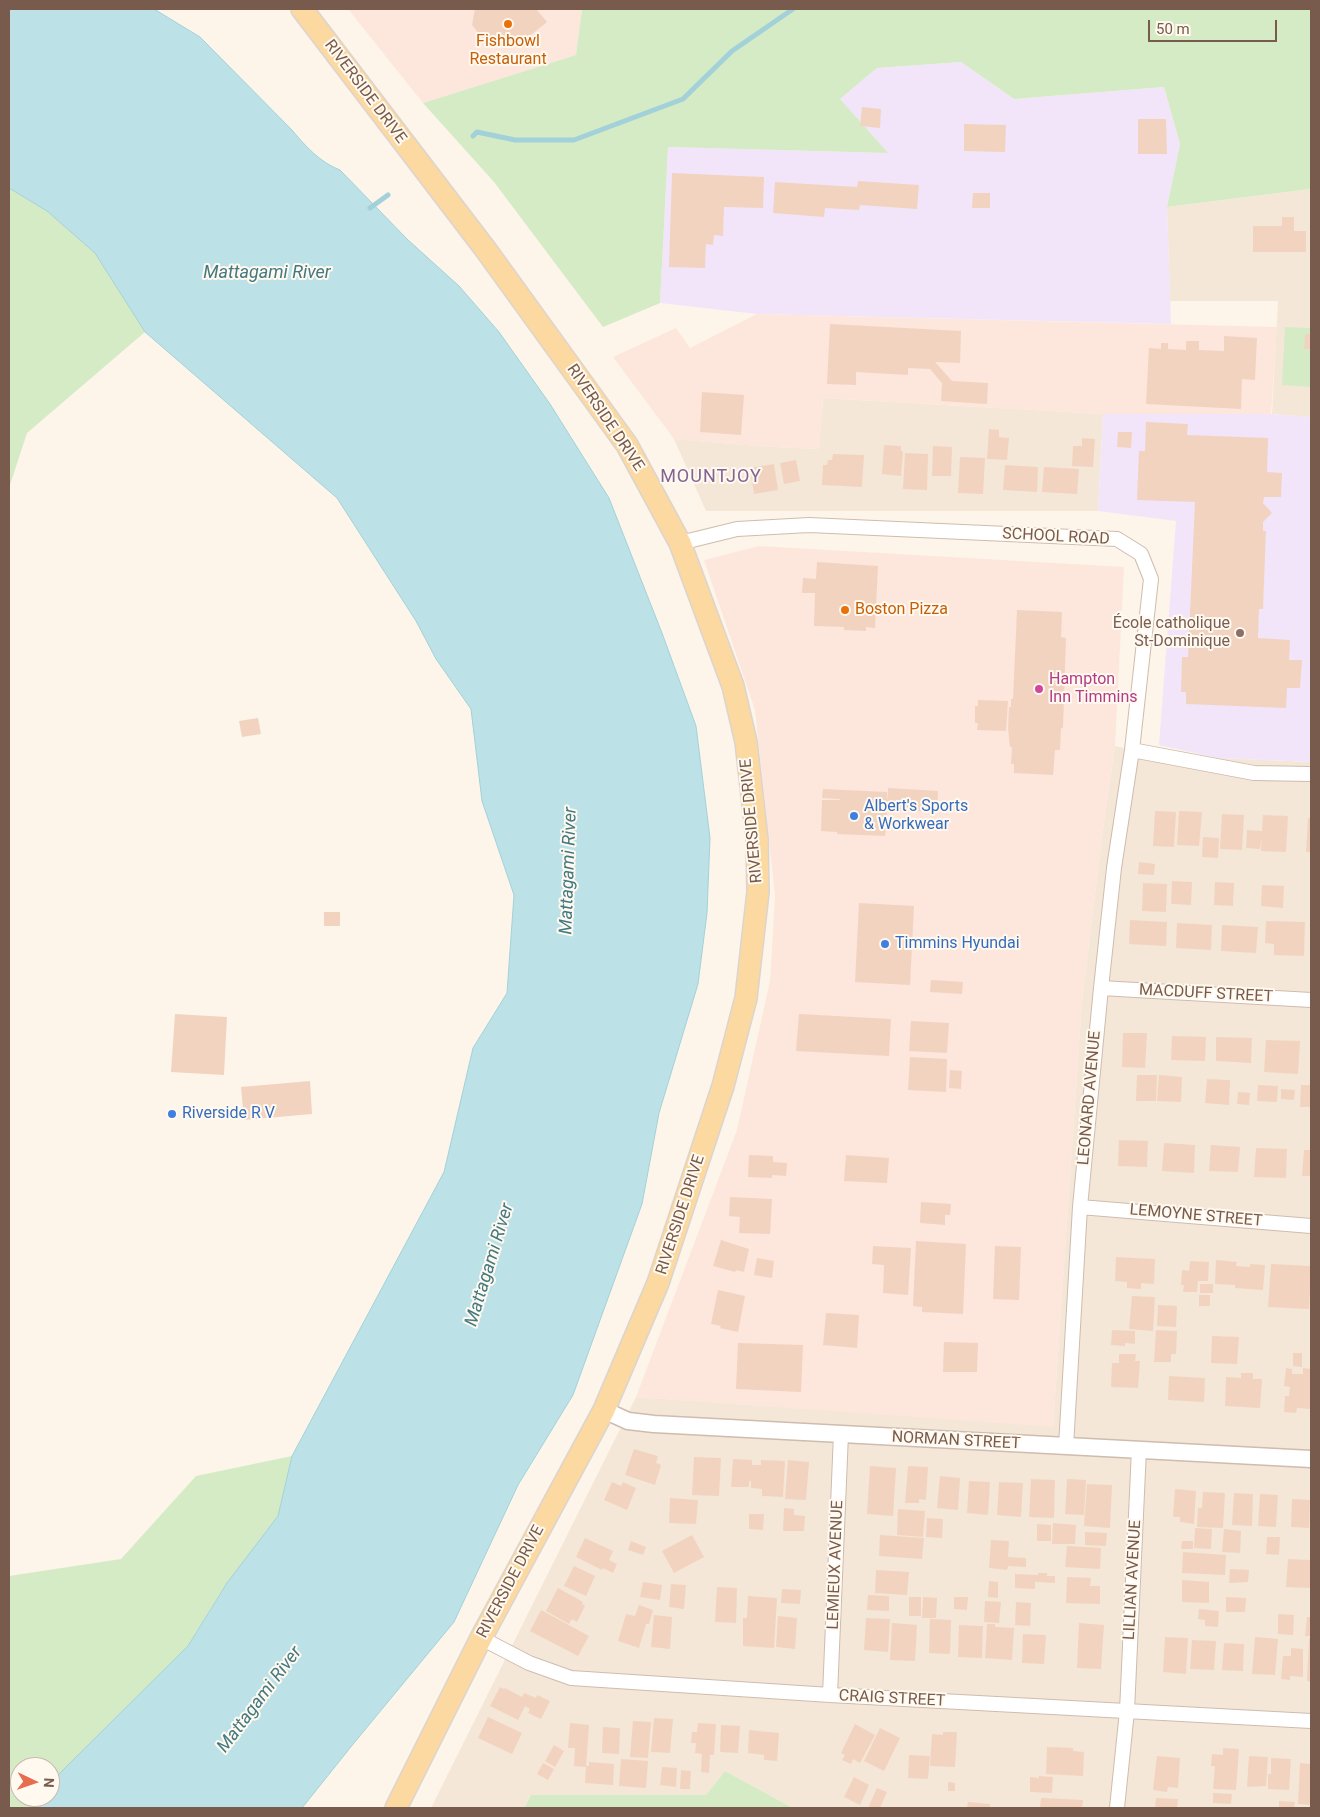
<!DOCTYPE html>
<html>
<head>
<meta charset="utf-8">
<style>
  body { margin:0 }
  #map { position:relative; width:1320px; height:1817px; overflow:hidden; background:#fdf5e9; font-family:Roboto,sans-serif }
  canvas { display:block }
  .frame { position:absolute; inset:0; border:10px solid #785b4c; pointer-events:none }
  .north { position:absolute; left:10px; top:1757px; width:50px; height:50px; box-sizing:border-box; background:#fff9ef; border:1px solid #c9baae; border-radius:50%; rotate:93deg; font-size:14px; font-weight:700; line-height:20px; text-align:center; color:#785b4c }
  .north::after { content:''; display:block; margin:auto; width:18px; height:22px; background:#e66e4e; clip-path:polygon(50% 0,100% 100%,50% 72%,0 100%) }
  .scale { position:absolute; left:1148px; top:20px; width:129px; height:22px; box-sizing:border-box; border:2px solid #785b4c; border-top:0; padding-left:6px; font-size:15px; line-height:18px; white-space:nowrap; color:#785b4c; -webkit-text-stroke:4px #fff9ef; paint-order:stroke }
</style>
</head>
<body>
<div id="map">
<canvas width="1320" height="1817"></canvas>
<div class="frame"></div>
<div class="north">N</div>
<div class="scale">50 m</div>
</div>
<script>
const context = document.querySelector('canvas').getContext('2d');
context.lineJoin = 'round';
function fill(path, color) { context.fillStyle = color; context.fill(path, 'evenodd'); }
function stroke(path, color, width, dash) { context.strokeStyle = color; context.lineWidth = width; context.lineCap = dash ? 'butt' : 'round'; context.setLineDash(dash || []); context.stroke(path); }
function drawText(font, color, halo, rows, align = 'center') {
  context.font = font + ' Roboto,sans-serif'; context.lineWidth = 4; context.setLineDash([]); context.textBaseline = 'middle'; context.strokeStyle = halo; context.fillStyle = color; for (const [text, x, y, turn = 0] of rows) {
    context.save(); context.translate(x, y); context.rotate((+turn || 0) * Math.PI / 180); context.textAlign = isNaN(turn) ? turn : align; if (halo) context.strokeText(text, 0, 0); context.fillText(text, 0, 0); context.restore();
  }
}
const residential = new Path2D(`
  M1311,189V417L1272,414L1278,301H1170L1167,207Z
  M823,398L1103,414L1098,511H706L674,439L758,446L819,449Z
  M1115,746L1132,750L1217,758L1311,762V1808H793L725,1771L706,1795H531L524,1808H431L636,1397L1053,1426L1082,1000L1103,829Z`);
const commercial = new Path2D(`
  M348,9H582L576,55L423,103Z
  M757,314L1277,327L1271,414H1103L823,398L819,449L758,446L674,439L613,357L676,328L690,348Z
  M759,546L1124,567L1115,746L1103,829L1082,1000L1053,1427L636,1397L737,1130L770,981L775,896L755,710L704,560Z`);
const education = new Path2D(`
  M961,62L1014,99L1164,87L1180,144L1167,207L1171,324L757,314L660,303L668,147L887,153L840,99L877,68Z
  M1103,414H1271L1311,417V762L1217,758L1159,745L1176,521L1098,511Z`);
const green = new Path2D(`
  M582,9H1311V189L1167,207L1180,144L1164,87L1014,99L961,62L877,68L840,99L888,153L668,147L660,303L603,327L494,182L423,103L576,55Z
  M9,188L47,211L95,253L145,332L27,433L9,488Z
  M1285,327L1311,328V387L1282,385Z
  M292,1456L278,1516L219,1595L188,1646L50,1784V1767H20V1797H39L29,1808H9V1576L121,1559L196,1476Z
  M725,1771L793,1808H524L531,1795H706Z`);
const water = new Path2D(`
  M9,9H154L200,37L292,130C305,146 321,163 340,170L407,239L459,286L499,332L550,404L609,498L662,633L696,726L710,838L707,913L698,984L659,1113L642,1204L573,1395L518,1485L454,1622L354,1743L302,1808H29L39,1797H50V1784L57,1776L188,1646L227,1583L278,1516L292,1456L444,1172L473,1048L507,993L514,895L482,801L471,709L436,659L416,621L337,498L145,332L95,253L47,211L9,188Z`);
const stream = new Path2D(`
  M473,136L477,132L515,140H574L683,99L732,51L793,9
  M370,208L388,195`);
const building = new Path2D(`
  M475,9H536L547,22L522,42L517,35L510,40L506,35L498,42L484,40L472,25Z
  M862,107L881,109L880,128L860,126Z
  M1138,119H1166L1167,154H1138Z
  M964,124L1006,125L1005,152L964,151Z
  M672,173L764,177L763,208L724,207L723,236L714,235L713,245L706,244L705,268L669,267Z
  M858,181L919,185L917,209L860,205L859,210L825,208L824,217L773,213L775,182L857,187Z
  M973,193H990V208H972Z
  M1282,217H1294V231H1306V252H1253V226H1282Z
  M830,324L961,331L960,363L935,362L952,381L988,383L987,404L941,401L942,383L930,369L908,368V375L856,372V385L827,384Z
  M1305,334H1311V349H1304Z
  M1224,336L1257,338L1255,380L1242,379L1241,409L1146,404L1149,348L1161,349V343H1168V349L1186,350V341H1199V350L1224,351Z
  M702,392L744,395L741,435L700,432Z
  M1146,422L1188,424L1187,435L1268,438L1267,472L1282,473L1281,497H1264L1263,503L1272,513L1263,522V531H1266L1263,609H1259L1258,638L1290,640L1289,660H1302L1300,688H1287L1286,708L1186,704V692H1181L1182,657H1188L1195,502L1137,500L1139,451H1145Z
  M989,429L999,430V437L1009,438L1007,460L987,459Z
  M1118,432H1132L1131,448L1117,447Z
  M1082,438L1095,439L1093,467L1072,466L1073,446H1082Z
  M884,445L901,446V451H903L901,476L882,474Z
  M933,446L952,447L951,476H932Z
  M905,453L928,454L927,490L903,489Z
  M833,454L864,455L862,487L822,485L823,465H827L828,460H832Z
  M960,457L985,458L983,494L958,493Z
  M796,460L800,481L784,484L780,463Z
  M774,464L778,490L754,494L750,468Z
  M1005,465L1038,467L1037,492L1003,490Z
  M1044,467L1079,469L1077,494L1042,492Z
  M817,562L878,566L875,628L866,627V631L844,630V627L814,626L815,593H802L803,578L816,579Z
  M1017,610L1062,612L1061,637L1066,638L1063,728H1061L1060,750H1055L1053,775L1014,773V764H1011L1012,747H1010L1008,728L1009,707H1011V699H1013Z
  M978,700L1008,701L1006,731L977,730L978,723H975V706H978Z
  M258,718L261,734L242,737L239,721Z
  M888,788L938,791L937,812L887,810L885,836L837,834V832L821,831L822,800H840V799L822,798L823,789L887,792L888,801Z
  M1155,811L1176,812L1174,847L1153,846Z
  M1179,811L1202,812L1199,846L1177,845Z
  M1222,814L1244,815L1242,850L1220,849Z
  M1263,815L1288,816L1286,852L1261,851L1262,837L1260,849L1246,848L1247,830L1262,831Z
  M1308,818H1311V852H1306Z
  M1203,837L1219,838L1218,858L1202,857Z
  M1139,862L1155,864L1154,875L1138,874Z
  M1172,881L1192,882L1191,905L1171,904Z
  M1215,882L1234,883L1233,906L1214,905Z
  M1143,883L1167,884L1166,912L1142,911Z
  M1262,885L1284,886L1283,908L1261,906Z
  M859,903L914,906L910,985L855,982Z
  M324,912H340V926H324Z
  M1130,920L1167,922L1166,946L1129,944Z
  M1266,921L1305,922L1304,956L1274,955V944L1265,943Z
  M1177,923L1212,925L1211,950L1176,948Z
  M1222,925L1258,927L1256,953L1221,951Z
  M931,980L963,982L962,994L930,992Z
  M175,1014L227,1017L224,1075L171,1072Z
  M799,1014L891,1019L889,1056L796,1051Z
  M911,1021L949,1023L947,1053L909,1051Z
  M1123,1033H1147L1145,1068L1122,1067Z
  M1172,1036L1206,1037L1205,1061L1171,1060Z
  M1216,1037L1252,1038L1251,1063L1216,1061Z
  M1266,1040L1300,1041L1298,1074L1264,1072Z
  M910,1057L947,1059L946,1092L908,1090Z
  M950,1070L962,1071L961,1089L949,1088Z
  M1137,1075H1157L1156,1101H1136Z
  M1159,1075L1182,1077L1181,1102L1157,1101Z
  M1207,1079L1230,1080L1229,1105L1205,1103Z
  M310,1081L312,1114L244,1120L241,1087Z
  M1258,1085L1278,1086L1277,1102L1257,1101Z
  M1301,1085H1311V1107H1300Z
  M1281,1089L1295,1090L1294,1100L1281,1099Z
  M1238,1092L1250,1093L1249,1105L1237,1104Z
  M1119,1140L1148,1141L1147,1167L1118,1166Z
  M1164,1143L1195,1145L1194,1173L1162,1171Z
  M1211,1145L1240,1147L1238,1172L1209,1171Z
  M1256,1148L1287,1149L1286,1178L1254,1177Z
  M1304,1150H1311V1176H1302Z
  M749,1155L773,1156V1162L787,1163L786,1176L772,1175V1178L748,1177Z
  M846,1155L889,1158L887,1183L844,1181Z
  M730,1197L772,1199L770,1234L739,1233L740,1217L729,1216Z
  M921,1202L951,1204L950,1215H945V1225L920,1223Z
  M721,1240L749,1249L744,1272L736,1270L735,1272L713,1266Z
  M916,1241L966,1244L963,1314L922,1312V1307L913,1306Z
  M873,1246L911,1248L908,1295L883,1293L884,1265L872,1264Z
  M995,1246L1021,1247L1019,1300L993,1299Z
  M1116,1257L1155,1259L1154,1284L1141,1283V1289L1127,1288V1282L1115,1281Z
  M757,1258L774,1261L772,1278L754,1275Z
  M1216,1260L1237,1262L1236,1266L1250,1267V1264L1265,1265L1263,1290L1235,1288V1285L1215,1284Z
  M1190,1261L1209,1262L1208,1281H1198L1197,1292H1183L1184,1285H1181L1182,1270L1189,1271Z
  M1271,1264L1311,1266L1309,1309L1268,1307Z
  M1200,1284H1213V1293H1200Z
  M718,1290L745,1296L738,1332L720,1328L721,1326L711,1324Z
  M1199,1295H1210V1306H1199Z
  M1132,1296L1155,1297L1153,1331L1129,1329Z
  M1158,1305L1177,1306L1176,1327L1157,1326Z
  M826,1313L859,1315L857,1348L823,1345Z
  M1112,1330L1135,1331V1344L1125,1343V1346L1111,1345Z
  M1156,1330L1177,1331L1176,1354H1171V1362H1154Z
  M1212,1336L1239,1337L1237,1364L1211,1363Z
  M944,1342L978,1343L977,1372H943Z
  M738,1343L803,1345L801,1392L736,1389Z
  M1293,1353H1302V1367L1293,1366Z
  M1119,1354H1136L1135,1361H1140L1138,1388L1111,1387L1112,1363H1119Z
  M1286,1368L1292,1369V1374H1303V1368L1311,1369V1409L1297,1408L1296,1413L1284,1412L1285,1396H1289L1290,1387L1284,1386Z
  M1241,1373H1253V1379H1262L1260,1408L1225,1406L1226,1377L1241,1378Z
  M1169,1376L1205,1378L1204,1402L1168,1400Z
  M634,1449L658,1456L656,1463L661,1465L655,1485L625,1475Z
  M694,1457L721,1458L719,1496L692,1495Z
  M733,1459L752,1460V1465H761V1460L785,1461L783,1497L762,1496V1489L751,1488V1481H749V1487H731Z
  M788,1460L809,1462L806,1500L785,1499Z
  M870,1466L896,1468L893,1516L867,1514Z
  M908,1466L928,1467L926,1500L919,1499V1503H905Z
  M940,1476L960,1478L958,1510L937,1508Z
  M1031,1479L1055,1480L1054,1518L1029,1517Z
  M1067,1479L1086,1480L1084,1515L1065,1514Z
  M969,1481L990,1482L988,1515L967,1513Z
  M612,1482L621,1486L623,1482L636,1488L627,1510L604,1500Z
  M999,1482L1023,1483L1021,1517L997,1515Z
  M1087,1484L1112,1485L1110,1528L1084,1526Z
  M1175,1489L1196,1491L1194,1524L1180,1522V1517H1173Z
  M1203,1492L1225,1493L1223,1528L1197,1527L1198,1508H1202Z
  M1234,1493L1253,1494L1252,1526L1232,1525Z
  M1260,1494L1278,1495L1276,1527L1258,1526Z
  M670,1498L698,1500L696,1524L669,1523Z
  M1292,1499L1310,1500L1309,1528L1291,1527Z
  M784,1508L794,1509V1515L805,1516L804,1531H783Z
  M898,1509L925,1511L923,1537L897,1535Z
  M749,1514H764L763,1530L749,1529Z
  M927,1518L943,1519L942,1538L926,1537Z
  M1053,1523L1076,1525L1075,1544H1052Z
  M1037,1524L1051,1525V1541H1037Z
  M1195,1528L1212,1529L1211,1549L1194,1548Z
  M1224,1529L1241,1531L1240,1553L1222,1552Z
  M1085,1532L1107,1533L1106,1546L1085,1545Z
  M692,1535L704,1557L674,1573L662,1551Z
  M880,1535L924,1538L922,1559L879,1556Z
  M1267,1537H1280L1279,1555L1266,1554Z
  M585,1538L613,1551L609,1560L617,1564L613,1573L603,1568L602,1570L576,1557Z
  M991,1540L1009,1541L1008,1557L1026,1558V1567L1008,1566L1007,1570L989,1568Z
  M631,1541L646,1547L643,1555L628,1550Z
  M1182,1541H1193V1549H1181Z
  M1067,1546L1101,1548L1100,1569L1065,1567Z
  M1183,1552L1226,1555L1225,1575L1182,1573Z
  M1288,1559L1311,1560V1588L1286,1587Z
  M574,1566L595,1576L586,1596L564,1586Z
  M1230,1569L1249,1570L1248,1582L1229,1583Z
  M876,1570L909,1572L907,1595L875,1593Z
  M1038,1573H1047V1576H1055V1583L1035,1582V1589L1015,1588V1574L1038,1575Z
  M1067,1577L1091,1578L1090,1586H1100V1604L1066,1603Z
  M1182,1580L1209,1582V1603L1182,1602Z
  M989,1581L998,1582V1598L988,1597Z
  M643,1582L662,1585L660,1600L640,1597Z
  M671,1584L686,1585L684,1609L669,1607Z
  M717,1587L737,1588L736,1623L715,1622Z
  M558,1588L583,1602L582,1604L585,1606L577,1622L572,1619L569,1624L546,1611Z
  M782,1589L801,1590L800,1604L781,1603Z
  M868,1595L889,1596V1611L867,1610Z
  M748,1596L777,1598L774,1648L743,1646V1618H747Z
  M909,1597H921V1616H909Z
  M923,1597L937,1598L936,1618H922Z
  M954,1597H968L967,1610L954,1609Z
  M1226,1597L1246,1598L1245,1612H1226Z
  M985,1601L1001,1602L999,1623L984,1622Z
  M1016,1602L1031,1603L1030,1626L1015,1625Z
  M639,1605L653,1610L649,1624H646L639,1648L618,1641L626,1614L635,1616Z
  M1199,1609L1219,1611L1218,1627L1205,1626V1620L1198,1619Z
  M541,1610L589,1636L578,1656L530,1631Z
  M1278,1614L1294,1615L1293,1635L1278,1634Z
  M654,1615L672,1617L670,1649L651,1647Z
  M778,1616L797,1618L795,1649L776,1647Z
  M1307,1617H1311V1636H1305Z
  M866,1618L890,1619L888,1652L864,1650Z
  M930,1619L951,1620L950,1654L929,1653Z
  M892,1623L917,1625L915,1661L890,1660Z
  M1079,1623L1104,1625L1101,1669L1077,1668Z
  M987,1624H995V1627L1014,1628L1012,1660L985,1658Z
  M959,1625L983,1626L982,1658L958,1657Z
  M1023,1634L1046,1635L1044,1664L1022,1663Z
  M1165,1637L1188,1638L1186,1674L1163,1672Z
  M1255,1637L1278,1639L1275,1675L1252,1674Z
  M1309,1639H1311V1682L1307,1681Z
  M1192,1640L1216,1641L1214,1670L1190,1669Z
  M1224,1643L1244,1644L1243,1671L1222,1670Z
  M1291,1648L1303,1649V1677L1290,1676V1680L1281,1679L1283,1656H1291Z
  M500,1687L504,1689L505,1688L522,1697L524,1693L536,1698L537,1695L550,1701L541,1719L528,1713L530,1709L525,1706L518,1720L490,1706Z
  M488,1717L522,1733L512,1754L478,1738Z
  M654,1718L673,1719L670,1753L651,1752Z
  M633,1721L651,1722L648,1758L630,1757Z
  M570,1723L589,1725L586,1767L574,1766L575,1748H568Z
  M698,1723L716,1724L714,1755H710L709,1773L701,1772L702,1754L695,1753L696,1743H691L692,1732H697Z
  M855,1724L875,1735L860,1763L853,1759L851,1764L842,1760L845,1755L841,1753Z
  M721,1725L740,1726L738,1753L720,1752Z
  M603,1727L620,1728L619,1754L602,1753Z
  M880,1728L900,1738L884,1771L864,1761Z
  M749,1730L779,1733L777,1761L764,1760V1755L748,1753Z
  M943,1732H957L955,1767L930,1766L932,1734L943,1735Z
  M554,1745L564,1751L555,1767L545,1761Z
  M1047,1747L1073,1748V1751L1084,1752L1083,1776L1046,1774Z
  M1223,1748L1239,1749L1236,1790L1213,1789L1215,1766H1211L1212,1754L1223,1755Z
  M909,1755L930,1756L928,1779L908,1778Z
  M1157,1756L1180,1758L1178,1788L1168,1787L1167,1792L1153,1790Z
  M1249,1756L1268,1757L1266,1786L1247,1787Z
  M1271,1758L1291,1759L1289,1790L1268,1789V1774H1271Z
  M621,1759L648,1761L646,1788L619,1786Z
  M589,1762L614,1764L613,1785L585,1783L586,1766H589Z
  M543,1763L554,1769L548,1780L537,1774Z
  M1300,1763L1311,1764V1805L1298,1804Z
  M662,1767L677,1768L676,1787L660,1785Z
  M681,1770L691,1771L690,1789H680Z
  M1039,1776L1053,1777L1052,1793L1030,1792V1777L1039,1778Z
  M854,1777L869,1785L860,1805L844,1797Z
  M948,1782L955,1783V1791H948Z
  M877,1788L887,1792L880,1808H868Z
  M1213,1793L1232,1794L1231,1804L1213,1803Z
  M1041,1798L1083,1800L1082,1808H1040Z
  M1156,1798L1178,1799L1177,1808H1155Z
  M1279,1801L1295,1802L1294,1808H1279Z
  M968,1802L990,1804V1808H967Z`);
const minor = new Path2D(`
  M680,543L737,529L809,525L1117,539L1141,554L1151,579L1132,750L1114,868L1101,988L1080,1207L1066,1446
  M1132,750L1254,773L1311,774
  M1101,988L1311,1000
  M1080,1207L1311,1226
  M481,1638L529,1663L571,1678L830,1695L1311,1721
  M830,1695L841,1434
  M1117,1808L1127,1711L1139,1449`);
const tertiary = new Path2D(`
  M604,1410L628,1421L654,1424L1311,1459`);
const primary = new Path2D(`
  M302,9L486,250L627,445L680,543L733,686L746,742L757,839L758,892L746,998L723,1086L658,1283L604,1410L481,1638L396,1808`);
const markers = [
  [508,24,5,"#e8710a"],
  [845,610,5,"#e8710a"],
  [1240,633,5,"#8d6e63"],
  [1039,689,5,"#d1479c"],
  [854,816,5,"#3f7fe0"],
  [885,944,5,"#3f7fe0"],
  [172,1114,5,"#3f7fe0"]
];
const foodNames = [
  ["Fishbowl",508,42],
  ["Restaurant",508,60],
  ["Boston Pizza",855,610,"left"]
];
const streetNames = [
  ["RIVERSIDE DRIVE",365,92,53],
  ["RIVERSIDE DRIVE",605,418,56],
  ["SCHOOL ROAD",1056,537,3],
  ["RIVERSIDE DRIVE",752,821,-95],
  ["MACDUFF STREET",1206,994,3],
  ["LEONARD AVENUE",1090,1098,-85],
  ["RIVERSIDE DRIVE",681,1215,-72],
  ["LEMOYNE STREET",1196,1216,5],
  ["NORMAN STREET",956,1441,3],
  ["LEMIEUX AVENUE",836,1565,-88],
  ["LILLIAN AVENUE",1133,1580,-87],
  ["RIVERSIDE DRIVE",511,1582,-62],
  ["CRAIG STREET",892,1699,3]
];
const educationNames = [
  ["École catholique",1230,624],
  ["St-Dominique",1230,642]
];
const hotelNames = [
  ["Hampton",1049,680],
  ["Inn Timmins",1049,698]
];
const shopNames = [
  ["Albert's Sports",864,807],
  ["& Workwear",864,825],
  ["Timmins Hyundai",895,944],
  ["Riverside R V",182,1114]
];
const waterNames = [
  ["Mattagami River",267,273],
  ["Mattagami River",569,871,-88],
  ["Mattagami River",490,1265,-73],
  ["Mattagami River",260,1700,-53]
];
const neighbourhoodNames = [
  ["MOUNTJOY",711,477]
];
fill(residential, '#f4e7d7');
fill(commercial, '#fde6dc');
fill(education, '#f2e5f9');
fill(green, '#d5ebc6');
fill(water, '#bce1e7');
stroke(water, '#a2d1d9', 1);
stroke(stream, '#a2d1d9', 5);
fill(building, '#f2d3c0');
stroke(minor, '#cfbcae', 16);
stroke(tertiary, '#cfbcae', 19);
stroke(primary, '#dcd4d0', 24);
stroke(minor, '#fff', 14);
stroke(tertiary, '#fff', 16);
stroke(primary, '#fbd9a1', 21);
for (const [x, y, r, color] of markers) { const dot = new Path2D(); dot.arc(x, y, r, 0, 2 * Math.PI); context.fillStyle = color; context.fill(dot); stroke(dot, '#fff9ef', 2); }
drawText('16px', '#c56008', '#fff9ef', foodNames);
drawText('16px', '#785b4c', '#fff9ef', streetNames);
drawText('16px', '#785e54', '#fff9ef', educationNames, 'right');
drawText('16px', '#b23c85', '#fff9ef', hotelNames, 'left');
drawText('16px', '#366cbe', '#fff9ef', shopNames, 'left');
drawText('italic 18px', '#427983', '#fff9ef', waterNames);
context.letterSpacing = '1px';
drawText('18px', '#836493', '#fff9ef', neighbourhoodNames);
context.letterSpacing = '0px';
</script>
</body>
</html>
